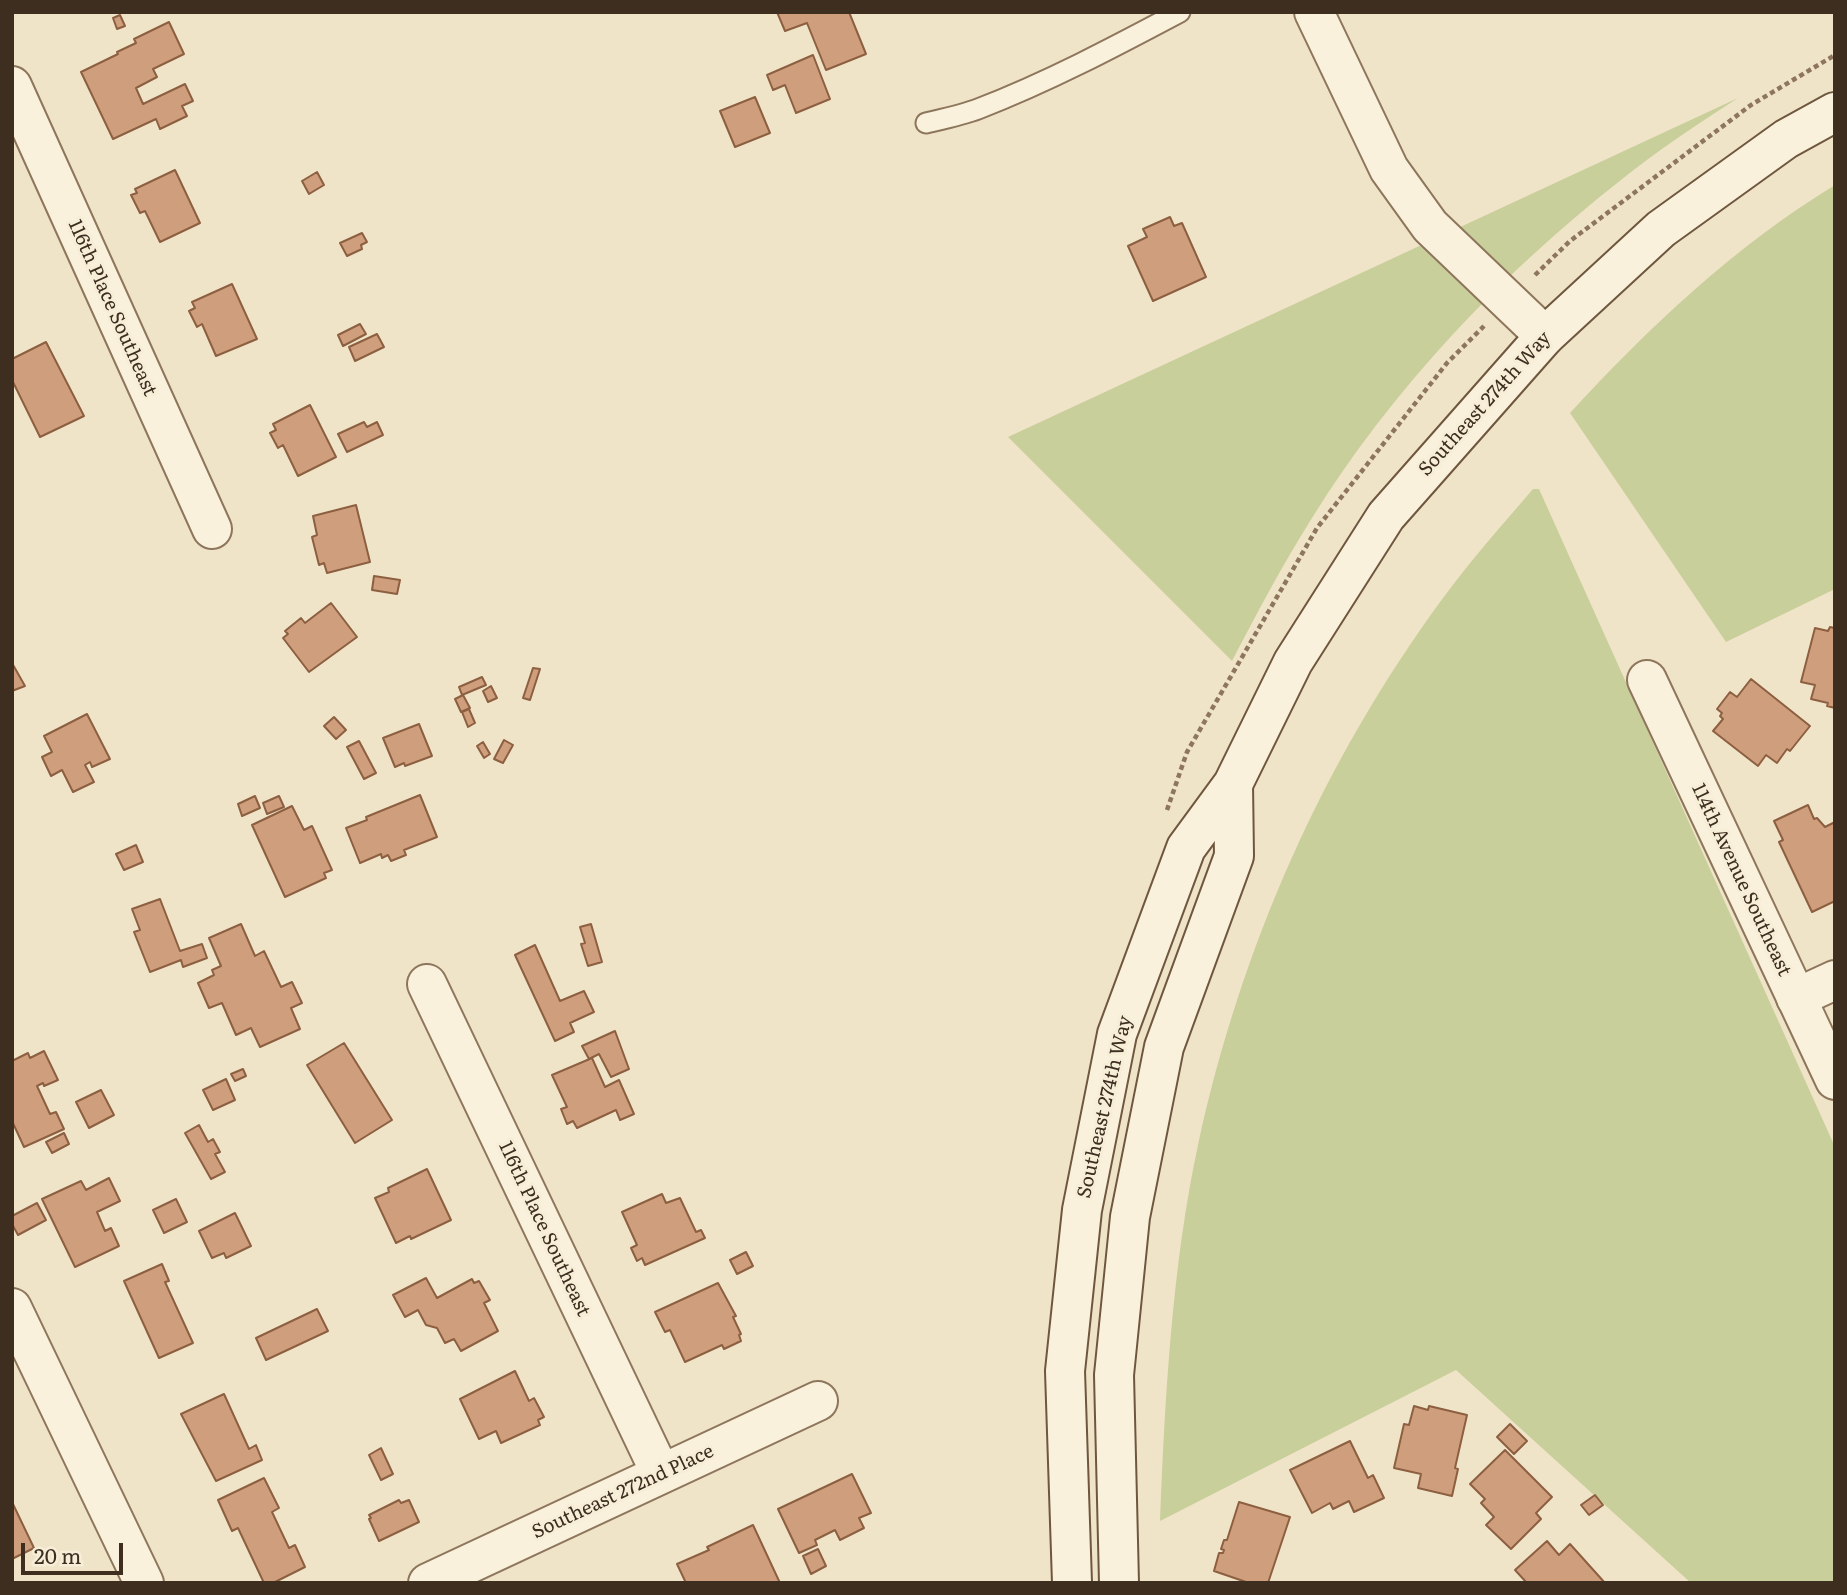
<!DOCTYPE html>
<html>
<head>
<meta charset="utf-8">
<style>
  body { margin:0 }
  #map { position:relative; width:1847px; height:1595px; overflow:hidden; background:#f0e4c8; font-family:Literata,serif }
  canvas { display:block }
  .frame { position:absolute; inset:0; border:14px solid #3d2e20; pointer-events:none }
  .scale { position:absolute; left:21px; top:1543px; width:102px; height:32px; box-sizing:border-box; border:4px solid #3d2e20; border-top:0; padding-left:9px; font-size:21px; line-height:24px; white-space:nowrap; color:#3d2e20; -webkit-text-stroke:5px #f7eed8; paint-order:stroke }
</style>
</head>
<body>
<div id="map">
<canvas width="1847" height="1595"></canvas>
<div class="frame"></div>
<div class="scale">20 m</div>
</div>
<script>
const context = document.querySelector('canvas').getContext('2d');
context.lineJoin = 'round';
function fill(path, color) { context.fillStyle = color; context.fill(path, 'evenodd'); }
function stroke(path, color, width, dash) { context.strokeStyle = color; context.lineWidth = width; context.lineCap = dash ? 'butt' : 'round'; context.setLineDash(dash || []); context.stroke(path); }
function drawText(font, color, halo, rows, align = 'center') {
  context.font = font + ' Literata,serif'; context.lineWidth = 6; context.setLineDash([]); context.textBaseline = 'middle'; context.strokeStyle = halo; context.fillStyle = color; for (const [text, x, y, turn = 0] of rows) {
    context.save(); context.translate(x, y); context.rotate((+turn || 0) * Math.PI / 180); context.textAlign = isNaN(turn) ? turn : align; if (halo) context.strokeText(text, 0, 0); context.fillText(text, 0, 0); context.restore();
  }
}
const green = new Path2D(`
  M1738,98C1698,124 1658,150 1621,180C1501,274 1393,388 1312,518C1283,564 1257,613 1232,661L1008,437Z
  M1835,185V589L1726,642L1570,413C1649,327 1735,246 1835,185Z
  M1533,489H1539L1835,1147V1583H1691L1456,1370L1160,1521C1165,1397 1172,1266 1198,1145C1241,947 1323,761 1443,598C1471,560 1502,525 1533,489Z`);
const building = new Path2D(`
  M777,12H849L866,54L826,70L807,23L785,31Z
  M120,15L125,26L117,29L113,18Z
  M169,22L184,54L153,69L157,77L136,88L143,104L185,84L193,101L182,106L187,116L160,129L156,119L113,139L81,72L118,54L117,52L136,43L134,39Z
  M813,55L830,99L796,113L785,85L773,90L767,75Z
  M755,97L770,133L735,147L720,111Z
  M175,170L200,223L160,242L145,211L140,213L131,195L137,193L135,189Z
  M317,172L324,185L309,194L302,181Z
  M1170,217L1174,226L1182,223L1206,277L1153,301L1128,246L1147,237L1143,229Z
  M362,233L367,242L361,245L362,249L347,256L340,243Z
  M232,284L257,339L216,356L202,324L197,327L189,311L195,308L192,302Z
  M360,324L366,334L343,346L338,335Z
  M377,334L384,347L355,361L349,347Z
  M46,342L84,416L40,437L12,380V359Z
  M310,405L336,457L298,476L283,445L278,448L270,433L276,430L273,424Z
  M364,422L367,427L377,422L383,435L347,452L338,434Z
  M356,505L370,562L327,573L324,563L319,565L312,537L317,535L313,516Z
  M374,576L400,580L397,594L372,590Z
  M331,603L357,637L309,672L283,638L288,634L285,631L301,618L305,623Z
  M1835,624V708L1827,706L1828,703L1811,699L1815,685L1801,682L1815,628L1828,631L1830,627L1834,628Z
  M12,663L25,686L12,691Z
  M533,668L540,669L530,700L523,698Z
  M482,677L486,685L462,695L459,687Z
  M1751,679L1810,726L1790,751L1787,749L1777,763L1766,755L1758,766L1713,731L1723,719L1720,716L1722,713L1717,709L1730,692L1737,697Z
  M491,686L497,698L488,702L483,691Z
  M463,695L470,708L461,712L455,699Z
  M469,709L475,723L468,727L462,712Z
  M87,714L110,759L92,767L90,762L85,765L94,782L73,792L62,770L51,776L42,757L52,752L44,736Z
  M334,717L346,730L336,739L324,726Z
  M419,724L432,756L405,766L404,763L395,767L383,738Z
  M504,740L513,745L503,763L494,759Z
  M359,741L376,773L364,779L347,747Z
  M483,742L490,754L484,758L477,746Z
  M420,795L437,837L404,850L406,855L391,861L388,855L382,858L381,854L360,863L346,828L367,820L366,817Z
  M255,796L260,808L242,816L238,804Z
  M279,796L284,807L267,814L263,803Z
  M1808,805L1814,819L1817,818L1825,827L1835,822V901L1812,912L1779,842L1783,840L1774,821Z
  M292,806L304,830L312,826L332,870L324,873L326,878L285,897L252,825Z
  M136,845L143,862L124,870L116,854Z
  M160,899L180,951L202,944L207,958L183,967L181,960L150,972L134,932L140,930L132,909Z
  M241,924L255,956L264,951L281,987L292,982L302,1003L291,1008L300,1029L260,1047L251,1028L236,1035L222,1003L209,1008L198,983L214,975L212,970L221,966L209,938Z
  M591,924L602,962L588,966L581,944L585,943L580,927Z
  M535,945L560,1001L584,991L594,1012L570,1023L574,1032L555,1041L515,955Z
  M615,1031L629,1069L611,1077L599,1054L589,1059L582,1046Z
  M344,1043L392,1120L355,1143L307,1065Z
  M44,1051L58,1080L44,1086L43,1083L37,1086L50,1114L56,1112L64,1129L24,1147L12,1121V1061L28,1053L30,1058Z
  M592,1058L605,1087L619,1080L634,1114L620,1120L616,1110L577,1128L573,1121L567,1124L561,1109L567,1107L552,1075Z
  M243,1069L246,1076L235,1081L231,1074Z
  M226,1079L235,1100L213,1110L203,1090Z
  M101,1090L114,1115L89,1128L76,1102Z
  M199,1125L208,1142L213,1139L220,1152L215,1154L225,1172L211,1179L185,1133Z
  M64,1133L69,1144L52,1153L46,1142Z
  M427,1169L451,1220L411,1239L410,1236L396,1243L375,1198L389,1192L388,1188Z
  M109,1178L120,1201L97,1212L105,1231L111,1228L119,1246L75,1267L42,1199L81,1181L86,1190Z
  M662,1194L666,1203L680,1198L696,1232L701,1230L705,1238L645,1265L642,1258L637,1261L631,1248L637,1245L622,1212Z
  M176,1199L187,1222L164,1233L153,1210Z
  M37,1203L46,1220L18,1235L12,1224V1216Z
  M235,1213L251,1246L226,1258L224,1253L212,1258L199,1231Z
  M746,1252L753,1266L737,1274L730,1260Z
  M162,1264L169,1281L165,1282L193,1343L159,1358L124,1281Z
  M426,1278L437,1298L472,1279L474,1283L479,1281L490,1300L484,1303L498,1331L461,1351L454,1339L445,1343L437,1328L426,1325L418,1310L405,1317L393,1295Z
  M718,1283L736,1316L733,1317L741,1334L739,1335L741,1341L724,1349L722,1345L685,1362L670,1330L665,1332L655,1312Z
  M317,1309L328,1331L266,1360L256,1338Z
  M515,1371L529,1401L534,1398L544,1417L538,1420L540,1425L501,1443L496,1431L479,1439L460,1399Z
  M224,1394L249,1449L256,1445L262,1460L216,1481L181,1414Z
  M1414,1406L1428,1410L1429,1406L1467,1415L1455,1468L1458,1469L1452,1496L1418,1488L1421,1474L1394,1468L1404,1424L1409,1425Z
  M1510,1424L1527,1441L1514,1454L1497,1437Z
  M1350,1441L1368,1478L1373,1475L1384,1498L1354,1512L1349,1501L1333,1509L1330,1503L1312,1513L1290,1470Z
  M381,1448L393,1474L381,1480L369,1455Z
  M1505,1450L1552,1497L1536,1513L1541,1519L1511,1549L1486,1525L1494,1517L1481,1503L1485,1499L1470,1484Z
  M852,1474L871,1513L859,1518L864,1528L840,1540L835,1530L815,1540L817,1545L799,1553L778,1509Z
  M264,1478L279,1508L272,1512L289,1548L295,1545L305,1567L273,1583H264L238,1528L232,1531L218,1500Z
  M1595,1495L1603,1505L1589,1515L1581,1505Z
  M399,1500L401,1503L409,1500L419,1522L379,1541L369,1519L371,1518L369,1515Z
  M12,1502L34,1548L12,1559Z
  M1239,1502L1290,1517L1268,1583H1249L1214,1571L1219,1553H1223L1224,1550L1221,1549L1224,1540H1227Z
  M753,1525L780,1583H686L677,1564L709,1550L707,1547Z
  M1547,1541L1559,1555L1570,1544L1605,1583H1527L1515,1570Z
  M818,1549L826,1566L811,1574L803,1556Z`);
const path = new Path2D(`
  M1535,275L1570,241L1751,105L1835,55
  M1167,810L1187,752L1317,528L1447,363L1484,326`);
const service = new Path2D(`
  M926,123C943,119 962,115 978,109C1048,82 1114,47 1180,12`);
const minor = new Path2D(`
  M1314,12L1389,169L1430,226L1545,336
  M12,86L212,529
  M427,984L661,1474
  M1796,998L1835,980
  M12,1308L144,1583
  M428,1583L818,1401`);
const tertiary = new Path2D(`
  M1647,680L1835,1080`);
const secondary = new Path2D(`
  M1072,1583L1065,1371L1082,1210L1117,1034L1186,848L1233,784L1293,662L1386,516L1545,336L1661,229L1786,139L1835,112
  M1119,1583L1114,1375L1130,1217L1164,1047L1234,856L1233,784`);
const streetNames = [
  ["116th Place Southeast",112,308,66],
  ["Southeast 274th Way",1485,404,-48],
  ["114th Avenue Southeast",1741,880,65],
  ["Southeast 274th Way",1105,1107,-77],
  ["116th Place Southeast",544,1229,65],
  ["Southeast 272nd Place",623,1492,-25]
];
fill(green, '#c9cf9b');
fill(building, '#cf9f7d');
stroke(building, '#8d5f41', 2);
stroke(service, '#8d765c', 23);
stroke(minor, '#8d765c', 42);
stroke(tertiary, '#8d765c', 42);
stroke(secondary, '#6f573f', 42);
stroke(path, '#8d765c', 4.5, [5, 3.5]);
stroke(service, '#faf1dc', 19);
stroke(minor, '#faf1dc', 38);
stroke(tertiary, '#faf1dc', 38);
stroke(secondary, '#faf1dc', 38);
drawText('19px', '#3d2e20', '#f7eed8', streetNames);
</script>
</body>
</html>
